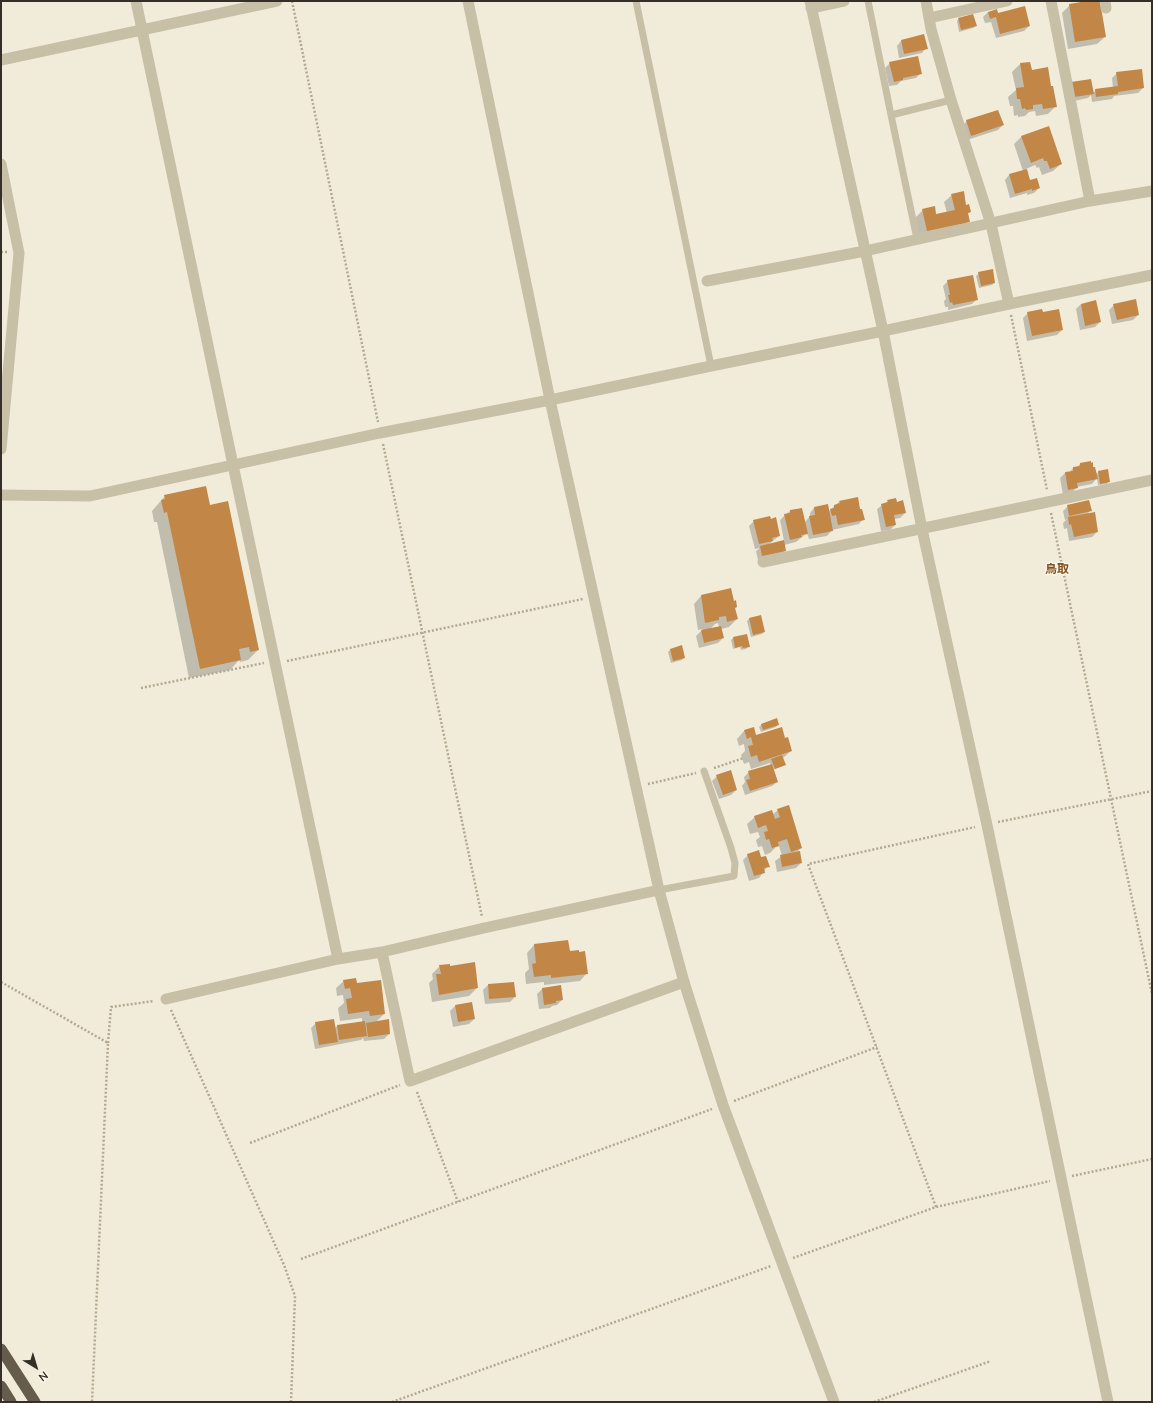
<!DOCTYPE html>
<meta charset="utf-8">
<style>
body{margin:0}
#map{position:relative;width:1153px;height:1403px;overflow:hidden;background:#f1ecda;font-family:Mulish,sans-serif}
canvas{display:block}
.frame{position:absolute;inset:0;border:2px solid #352f27;pointer-events:none}
.north{position:absolute;left:16px;top:1347px;width:40px;height:40px;-webkit-text-stroke:3px #f9f5e7;paint-order:stroke;rotate:142deg;font-size:11px;font-weight:700;line-height:16px;text-align:center;color:#352f27}
.north::after{content:'';display:block;margin:auto;width:14px;height:18px;background:#352f27;clip-path:polygon(50% 0,100% 100%,50% 72%,0 100%)}
</style>
<div id="map">
<canvas width="1153" height="1403"></canvas>
<div class="frame"></div>
<div class="north">N</div>
</div>
<script>
const ctx = document.querySelector('canvas').getContext('2d');
ctx.lineJoin = 'round';
function paint(path, color) { ctx.fillStyle = color; ctx.fill(path, 'evenodd'); }
const shape = rows => new Path2D(rows.map(r => 'M' + r).join(''));
function stroke(path, color, width, dash) { ctx.strokeStyle = color; ctx.lineWidth = width; ctx.lineCap = dash ? 'butt' : 'round'; ctx.setLineDash(dash || []); ctx.stroke(path); }
function write(font, color, halo, rows, align = 'center') {
  ctx.font = font + ' Mulish,"Noto Sans JP",sans-serif'; ctx.lineWidth = 3; ctx.setLineDash([]); ctx.textBaseline = 'middle'; ctx.strokeStyle = halo; ctx.fillStyle = color; for (const [text, x, y, turn = 0] of rows) {
    ctx.save(); ctx.translate(x, y); ctx.rotate((+turn || 0) * Math.PI / 180); ctx.textAlign = isNaN(turn) ? turn : align; if (halo) ctx.strokeText(text, 0, 0); ctx.fillText(text, 0, 0); ctx.restore();
  }
}
paint(shape([
 [1093,1,1099,1,1105,37,1097,44,1068,49,1062,13,1070,5],
 [988,12,997,14,1029,26,1024,31,996,38,991,22,985,23,983,17],
 [959,19,976,26,973,28,959,32,957,21],
 [901,41,926,48,922,53,899,58,897,46],
 [890,63,921,73,916,78,901,81,897,85,889,86,885,68],
 [1030,63,1031,71,1056,106,1048,114,1036,116,1035,111,1029,112,1025,116,1018,117,1018,115,1014,116,1013,106,1010,106,1008,97,1016,90,1012,72,1020,64],
 [1117,73,1143,88,1138,93,1114,96,1112,99,1092,102,1091,95,1088,98,1069,102,1067,88,1093,93,1096,90,1113,88,1112,78],
 [967,121,1003,125,998,130,967,140,962,126],
 [1021,137,1061,164,1053,171,1042,175,1039,167,1037,168,1035,165,1026,169,1029,181,1039,188,1034,193,1027,195,1027,193,1010,198,1005,180,1009,175,1023,171,1014,144],
 [952,195,966,206,970,212,967,214,968,221,961,229,919,238,915,218,923,210,936,215,947,213,944,202],
 [979,273,994,283,992,285,979,288,976,276],
 [948,281,977,299,972,304,948,310,948,307,945,307,944,301,946,299,943,286],
 [1081,304,1100,322,1095,327,1080,330,1076,309],
 [1114,305,1138,315,1133,320,1112,324,1109,310],
 [1028,313,1042,313,1062,330,1057,335,1027,341,1023,318],
 [1080,464,1093,468,1096,474,1099,472,1109,481,1107,484,1098,485,1097,478,1092,484,1076,487,1076,488,1072,493,1063,495,1060,478,1065,473,1069,473,1073,468,1077,467],
 [165,496,209,506,258,650,248,660,240,662,239,660,230,670,189,678,157,522,154,522,152,511],
 [888,501,896,503,905,513,900,518,894,519,895,525,890,530,881,531,877,509],
 [839,502,860,511,863,519,859,524,832,530,827,536,809,539,807,533,796,542,784,545,785,551,780,555,758,560,756,551,760,548,755,549,749,526,754,521,779,536,768,545,784,541,780,520,785,515,790,511,805,522,810,516,810,513,814,508,828,512],
 [1068,506,1091,510,1086,515,1097,532,1092,537,1069,541,1067,528,1064,529,1063,523,1067,519,1065,520,1063,511],
 [701,596,733,602,736,607,734,609,737,619,729,627,721,629,723,638,718,643,699,648,696,636,703,629,698,630,694,604],
 [718,623,719,627,709,630,715,624],
 [761,617,764,632,762,634,751,637,747,621,749,619],
 [733,638,748,647,746,649,741,650,740,647,733,649,731,640],
 [681,646,684,658,682,660,671,663,668,652,670,650],
 [762,724,778,724,776,727,761,732,759,727],
 [753,729,756,737,785,739,791,751,783,758,784,765,773,770,777,782,772,786,745,795,742,786,745,782,744,777,749,772,771,765,770,763,751,769,749,762,744,764,741,755,745,751,744,744,739,746,737,739,744,731],
 [717,776,736,790,731,795,719,799,712,781],
 [778,810,801,848,796,853,801,863,796,868,777,872,775,861,782,856,779,846,776,847,770,853,765,855,762,846,758,847,756,840,760,837,758,832,750,834,747,824,755,817,772,815],
 [748,855,761,858,768,866,759,878,749,881,743,860],
 [534,945,587,973,580,981,544,985,544,982,526,984,525,973,529,969,527,953],
 [440,966,449,967,477,988,469,996,432,1002,429,983,433,979,432,974],
 [344,981,356,985,384,1014,376,1022,389,1034,384,1039,364,1041,363,1038,361,1040,315,1049,311,1028,316,1023,335,1028,337,1026,362,1022,362,1018,340,1021,338,1008,344,1003,343,995,337,996,336,988],
 [488,985,515,997,510,1002,485,1004,483,990],
 [542,989,562,1000,557,1005,552,1006,550,1008,539,1009,537,994],
 [455,1006,474,1019,469,1024,453,1027,450,1011]
]), '#0003');
paint(shape([
 [1087,1,1100,1,1106,37,1075,42,1069,4],
 [1025,6,1030,26,1000,34,996,17,990,19,988,12,997,9,998,13],
 [973,14,977,26,961,30,958,18],
 [924,34,928,49,904,54,901,40],
 [918,56,922,74,903,78,903,80,894,82,889,62],
 [1030,62,1032,70,1048,67,1051,86,1053,86,1057,107,1043,109,1042,104,1033,105,1033,109,1026,110,1025,108,1022,109,1020,99,1017,99,1016,88,1024,87,1020,63],
 [1142,69,1144,88,1118,92,1118,94,1096,97,1095,89,1118,86,1116,72],
 [1091,79,1094,94,1074,97,1071,82],
 [998,110,1004,125,971,136,966,120],
 [1049,126,1062,164,1050,169,1047,161,1044,161,1043,158,1031,163,1021,136],
 [1027,169,1030,180,1037,178,1040,188,1032,191,1032,189,1015,194,1009,174],
 [964,191,966,205,969,204,971,212,968,213,970,222,927,231,922,209,935,206,936,214,955,210,951,194],
 [993,269,995,283,981,286,978,272],
 [973,275,978,300,953,305,952,302,950,303,948,295,950,295,947,280],
 [1136,299,1139,315,1117,320,1113,304],
 [1096,300,1101,322,1085,326,1081,304],
 [1042,309,1043,312,1059,309,1063,330,1032,336,1027,312],
 [1091,461,1091,463,1093,462,1093,467,1095,467,1098,479,1077,483,1078,488,1068,490,1065,472,1073,471,1073,467,1080,466,1080,463],
 [1108,469,1110,482,1100,484,1098,471],
 [206,486,210,505,228,501,259,650,250,652,249,647,239,649,241,660,200,669,167,512,164,513,161,500,165,499,164,495],
 [858,497,860,509,862,509,865,520,838,525,836,515,832,516,830,509,834,508,834,505,840,503,839,501],
 [896,498,897,502,903,500,906,513,894,515,896,525,886,527,881,504,888,502,887,500],
 [1089,500,1092,511,1069,516,1067,505],
 [828,504,833,531,813,535,809,516,815,515,814,507],
 [802,508,808,534,801,535,802,537,790,540,784,514,790,513,790,510],
 [1095,512,1098,532,1074,537,1071,524,1069,525,1068,517],
 [770,516,771,519,776,517,780,536,772,538,773,541,759,544,753,520],
 [784,540,786,551,762,556,760,546],
 [731,588,734,601,736,600,737,607,735,608,738,619,727,622,726,616,719,617,719,620,705,623,701,595],
 [761,615,765,632,753,635,749,618],
 [721,626,724,638,704,643,701,630],
 [747,634,750,647,743,648,742,646,735,648,733,637],
 [682,645,685,658,673,661,670,649],
 [777,718,779,725,763,730,761,724],
 [754,727,756,735,782,727,785,738,788,737,792,751,759,762,757,755,751,757,748,746,753,745,751,737,747,739,744,730],
 [782,755,786,765,775,769,771,759],
 [772,764,778,782,750,791,746,780,750,779,748,771],
 [731,770,737,790,723,795,716,775],
 [789,805,802,848,791,852,787,839,778,842,779,846,772,848,769,839,766,840,764,832,768,831,766,825,758,828,754,816,772,810,775,819,780,817,777,809],
 [759,850,761,857,766,856,770,867,764,868,765,873,754,876,747,854],
 [800,851,802,863,782,867,780,855],
 [568,940,570,951,579,950,579,952,585,951,588,974,551,978,551,975,534,977,532,964,536,963,534,944],
 [475,962,478,988,439,995,436,974,441,974,439,965,450,964,450,966],
 [356,978,357,983,381,980,385,1014,370,1016,369,1011,348,1014,346,999,352,998,350,988,345,989,343,980],
 [514,982,516,997,489,999,488,984],
 [561,985,563,1000,556,1001,556,1003,544,1005,542,988],
 [472,1002,475,1019,458,1022,455,1005],
 [334,1019,338,1042,319,1045,315,1022],
 [389,1019,390,1034,368,1037,366,1023],
 [365,1021,367,1036,339,1040,337,1025]
]), '#c28647');
stroke(shape([
 [292,1,378,422],
 [1,252,7,252],
 [1011,315,1047,490],
 [383,444,482,917],
 [1051,513,1152,994],
 [287,661,583,599],
 [141,688,264,663],
 [714,768,744,758],
 [648,784,696,773],
 [998,822,1152,791],
 [1,982,108,1043,92,1402],
 [171,1010,284,1265,295,1296,291,1402],
 [108,1043,111,1007,154,1001],
 [417,1092,458,1202],
 [734,1101,877,1047],
 [250,1143,400,1085],
 [1072,1176,1152,1159],
 [936,1207,808,864,975,827],
 [793,1258,936,1207,1050,1181],
 [301,1259,712,1109],
 [392,1402,771,1266],
 [874,1402,991,1361]
]), '#b4a991', 2.5, [2, 2]);
stroke(shape([
 [636,1,711,366],
 [868,1,891,115,951,100],
 [891,115,917,239],
 [659,890,734,876,735,863,731,848,704,771]
]), '#c8bfa7', 7);
stroke(shape([
 [136,1,233,465,338,959],
 [810,1,883,331,922,529,987,825,1108,1402],
 [926,1,931,29,951,100,991,224,1009,304],
 [1051,1,1090,201],
 [1105,1,1106,8],
 [811,8,844,1],
 [929,18,1007,1],
 [1,60,277,1],
 [1,164,19,253,1,449],
 [707,281,865,251,1090,201,1152,191],
 [763,562,1152,480],
 [382,952,410,1081,684,982],
 [166,999,338,959,382,952,484,928,659,890]
]), '#c8bfa7', 11);
stroke(shape([
 [468,1,550,400,659,890,684,982,723,1105,834,1402],
 [1,495,90,496,380,433,550,400,711,366,883,331,1009,304,1152,275]
]), '#c8bfa7', 11);
stroke(shape([
 [1,1349,35,1402],
 [1,1386,11,1402]
]), '#665c4c', 11);
write('bold 12px', '#815223', '#f9f5e7', [
 ["鳥取",1057,569]
]);
</script>
